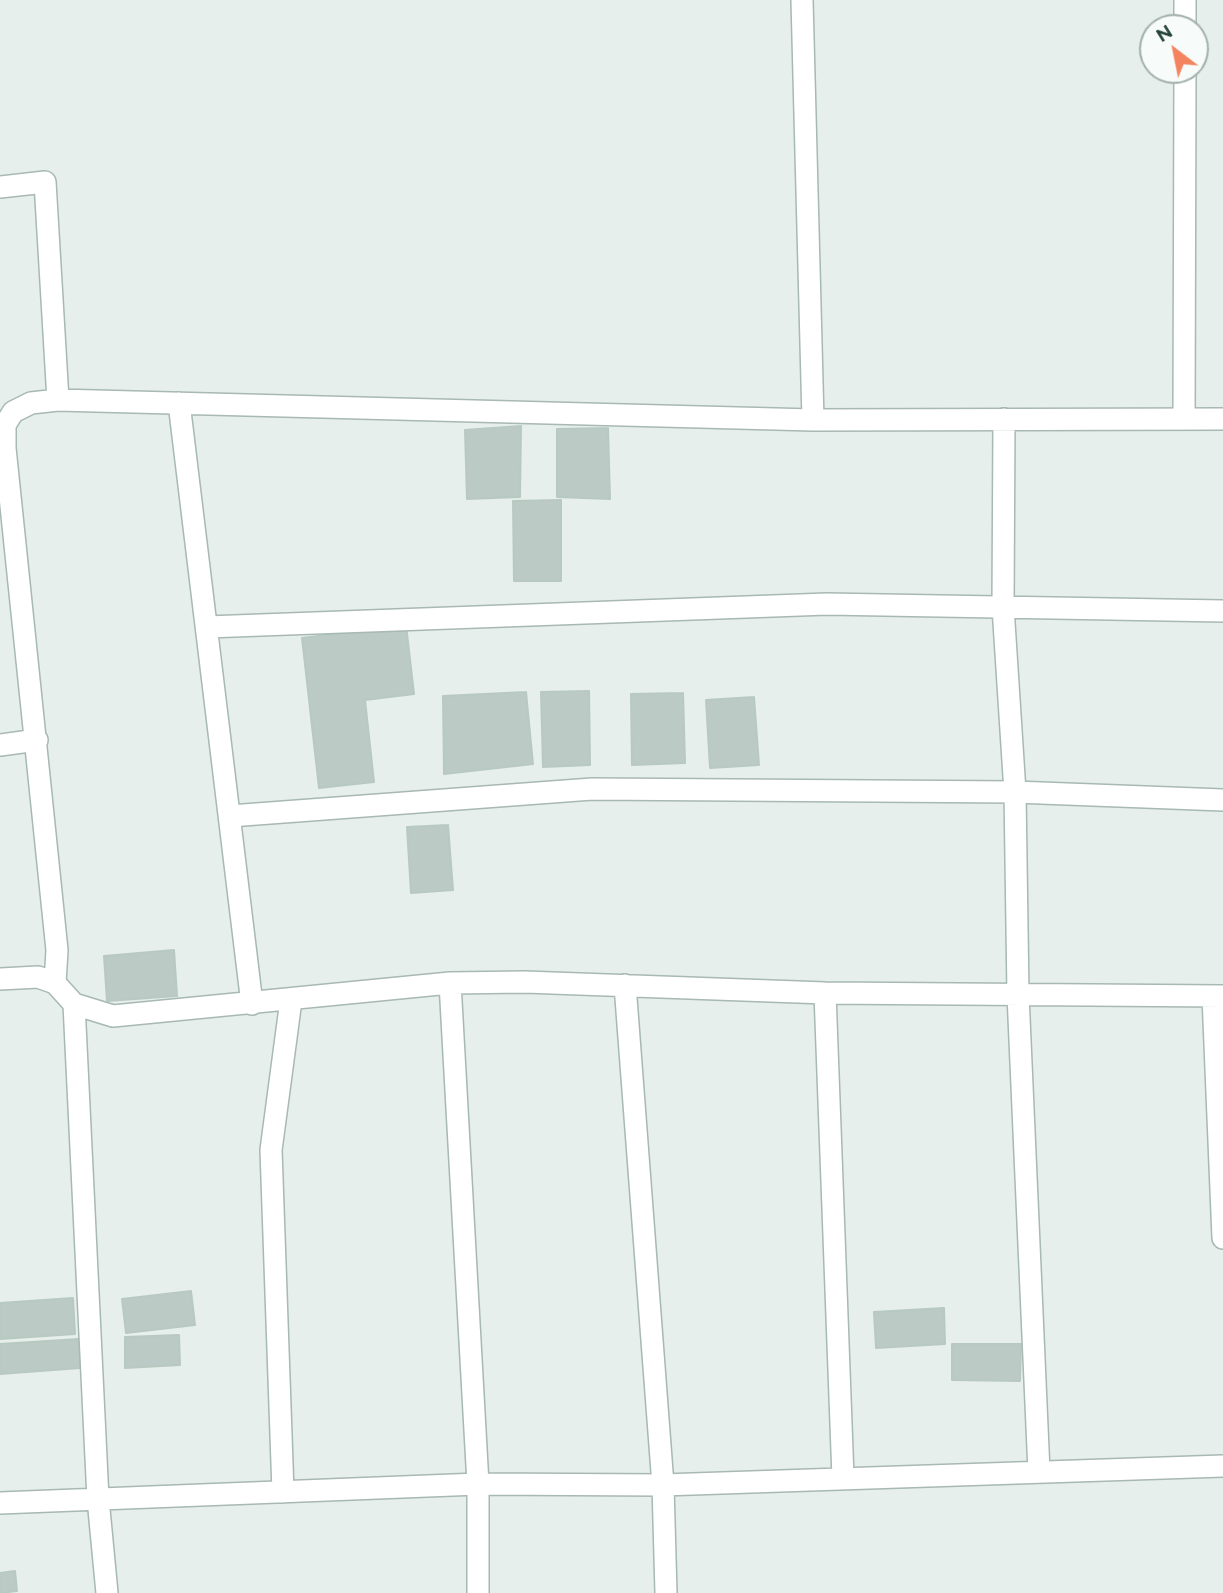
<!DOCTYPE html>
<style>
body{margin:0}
#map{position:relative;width:1223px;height:1593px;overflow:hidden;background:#e6efeb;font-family:Raleway,sans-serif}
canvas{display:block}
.north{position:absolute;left:1139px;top:14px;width:70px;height:70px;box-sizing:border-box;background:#f7fbf9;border:2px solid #a3b1ad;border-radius:50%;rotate:328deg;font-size:19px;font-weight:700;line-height:28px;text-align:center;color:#24423a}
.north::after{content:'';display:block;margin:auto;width:24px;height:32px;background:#f4845f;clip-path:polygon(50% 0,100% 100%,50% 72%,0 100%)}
</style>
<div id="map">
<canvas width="1223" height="1593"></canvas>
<div class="north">N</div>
</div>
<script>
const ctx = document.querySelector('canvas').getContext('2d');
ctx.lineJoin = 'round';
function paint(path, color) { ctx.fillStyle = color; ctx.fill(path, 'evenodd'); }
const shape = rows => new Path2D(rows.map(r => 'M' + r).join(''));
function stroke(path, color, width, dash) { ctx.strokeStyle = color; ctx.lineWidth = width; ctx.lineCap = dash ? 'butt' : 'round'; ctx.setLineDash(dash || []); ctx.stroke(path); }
const building = shape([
 [521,426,520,497,467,499,465,430,521,426],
 [608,428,610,499,557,497,557,429,608,428],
 [561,500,561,581,514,581,513,501,561,500],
 [406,625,414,694,365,700,374,782,319,788,302,638,406,625],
 [589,691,590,765,543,767,541,692,589,691],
 [526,692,533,764,444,774,443,696,526,692],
 [683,693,685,763,632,765,631,694,683,693],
 [754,697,759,765,710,768,706,700,754,697],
 [448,825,453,890,411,893,407,827,448,825],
 [174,950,177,996,107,1001,104,956,174,950],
 [191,1291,195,1325,126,1333,122,1299,191,1291],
 [73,1298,75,1334,0,1339,0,1303,73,1298],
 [944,1308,945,1344,876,1348,874,1312,944,1308],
 [179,1335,180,1365,125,1368,125,1337,179,1335],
 [79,1339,80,1368,0,1374,0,1344,79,1339],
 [952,1344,1021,1344,1020,1381,952,1380,952,1344],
 [15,1571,17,1591,0,1593,0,1573,15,1571]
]);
paint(building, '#bbcac4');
stroke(building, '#b8c9c2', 2);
const minor = shape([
 [802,0,813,420],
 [1185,28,1185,0],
 [0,187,45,182,58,400],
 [179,403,252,1004],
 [1004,419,1003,607,1015,792,1018,995,1039,1472],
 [1184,419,1185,70],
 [207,627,827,604,1223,611],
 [0,745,37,740],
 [230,816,592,789,1015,792,1223,800],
 [0,979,38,977,55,983,74,1004,113,1016,450,983,478,1484,478,1593],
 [55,983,57,950,5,448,5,425,13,412,31,403,58,400,813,420,1223,419],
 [450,983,525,982,825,993,1223,996],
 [625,985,663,1485,666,1593],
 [825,993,843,1478],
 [1213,996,1223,1238],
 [74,1004,98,1499,107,1593],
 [283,1492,271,1150,291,1000],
 [0,1503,478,1484,663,1485,1223,1466]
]);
stroke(minor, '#a8b8b2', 24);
stroke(minor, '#fff', 21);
</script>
